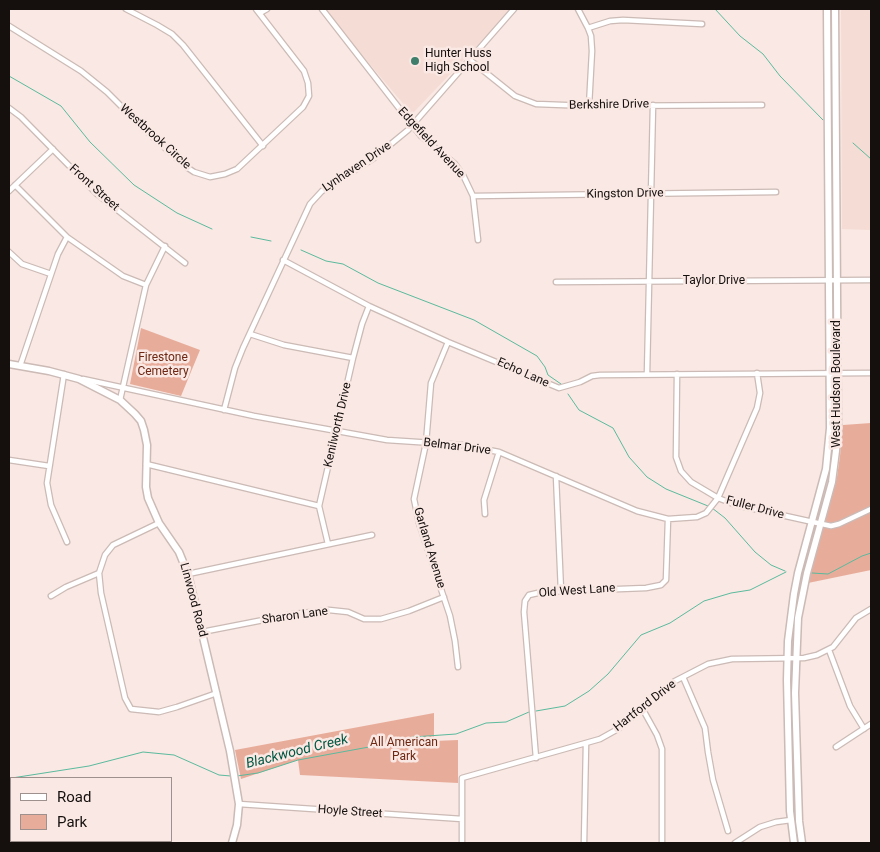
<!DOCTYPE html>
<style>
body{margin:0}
#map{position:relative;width:880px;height:852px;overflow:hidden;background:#f9e8e3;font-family:Roboto,sans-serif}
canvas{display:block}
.frame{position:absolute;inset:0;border:10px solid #150f0d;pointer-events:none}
.legend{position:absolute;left:10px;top:777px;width:162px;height:65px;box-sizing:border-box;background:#f9e8e3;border:1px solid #9e918d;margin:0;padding:6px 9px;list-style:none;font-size:15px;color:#150f0d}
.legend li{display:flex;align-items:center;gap:10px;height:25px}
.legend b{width:25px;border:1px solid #9e918d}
</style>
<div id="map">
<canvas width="880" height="852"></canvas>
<div class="frame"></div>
<ul class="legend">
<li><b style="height:6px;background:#fff"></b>Road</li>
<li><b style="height:14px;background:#e8ac9b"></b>Park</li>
</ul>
</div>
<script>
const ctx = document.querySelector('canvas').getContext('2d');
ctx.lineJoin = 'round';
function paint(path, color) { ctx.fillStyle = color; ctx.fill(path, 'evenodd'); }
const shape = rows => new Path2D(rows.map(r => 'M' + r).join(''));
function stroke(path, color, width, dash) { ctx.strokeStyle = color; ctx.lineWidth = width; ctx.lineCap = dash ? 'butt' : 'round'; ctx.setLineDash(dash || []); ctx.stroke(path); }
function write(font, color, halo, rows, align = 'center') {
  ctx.font = font + ' Roboto,sans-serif'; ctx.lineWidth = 5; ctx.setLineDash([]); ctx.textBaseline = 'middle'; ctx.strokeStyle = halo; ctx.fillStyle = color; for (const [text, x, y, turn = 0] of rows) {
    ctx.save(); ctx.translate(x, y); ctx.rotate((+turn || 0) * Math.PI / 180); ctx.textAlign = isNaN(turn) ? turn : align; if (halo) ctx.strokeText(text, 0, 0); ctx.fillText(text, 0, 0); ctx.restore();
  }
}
paint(shape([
 [323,9,512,9,412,114],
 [841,9,871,9,871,230,842,229]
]), '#f5dcd4');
paint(shape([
 [141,328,200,350,181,396,130,384],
 [871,423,871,570,808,583,837,477,840,456,843,425],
 [434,713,434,741,458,740,458,783,300,775,298,760,241,779,235,750]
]), '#e8ac9b');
stroke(shape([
 [715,9,740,36,763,54,780,76,823,120],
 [9,76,61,106,90,142,134,185,177,213,212,229],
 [853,143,871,159],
 [251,237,271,241],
 [301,250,326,261,343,264,378,283,474,320,537,356,545,367,548,375,561,384],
 [568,394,579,410,613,428,629,457,647,477,666,489,708,506],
 [712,508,725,518,755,552,771,565,785,571],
 [812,573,828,574,862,556,871,553],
 [536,711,565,706,589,691,608,674,641,635,670,623,704,601,731,593,750,590,786,572],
 [237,776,258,773,298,760,369,747,413,737,456,734,486,723,506,722,529,712],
 [12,778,89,766,143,752,174,755,219,775,231,776]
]), '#5aba9d', 1);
const street = shape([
 [126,9,157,25,172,34,183,45,263,146],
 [322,9,413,126,421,136,455,164,463,175,473,196,478,240],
 [578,9,588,28,591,36,592,51,589,106],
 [260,13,267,9],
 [9,26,81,71,107,92,145,130,185,166,194,172,210,177,225,174,237,169,303,107,309,96,308,83,304,71,256,9],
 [588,28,610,21,623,20,702,24],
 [470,60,515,96,536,104,589,106,762,105],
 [9,108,21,117,97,194,185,263],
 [15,185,67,237,123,276,146,285],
 [9,191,53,149],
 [473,196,776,192],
 [9,252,22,264,51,274],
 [283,260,369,306,448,342,559,388,580,382,592,376,600,375,871,373],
 [556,282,871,280],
 [250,334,284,345,353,358],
 [448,342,431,383,426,443,414,499,419,523,450,616,455,641,458,667],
 [20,366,58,254,67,237],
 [64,374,47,483,51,505,67,542],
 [647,374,653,105],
 [677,374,676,457,681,471,691,482,718,498,736,505,831,526,839,524,871,509],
 [83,379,254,416,387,440,463,445,499,452,637,511,668,519,697,517,706,513,718,498,757,408,760,393,757,373],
 [120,400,146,285,165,246],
 [224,410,235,368,243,348,310,204,322,191,374,158,408,130,514,9],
 [9,460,49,466],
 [146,464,319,506],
 [556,476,561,591],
 [485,514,484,500,499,452],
 [159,523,113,545,105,555,99,573,101,593,125,698,131,709,159,712,177,707,217,693],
 [328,544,319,506,353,358,362,324,369,306],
 [188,574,372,535],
 [51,596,66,587,99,573],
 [202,632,294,614,329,610,348,612,364,619,381,619,409,611,444,597],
 [829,650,850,706,864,729],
 [683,677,705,728,708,752,713,780,728,831],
 [642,708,657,735,662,749,662,843],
 [836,747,871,724],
 [536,758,524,612,525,601,529,595,542,592,646,588,661,585,666,580,668,519],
 [239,804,462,819],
 [462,843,462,778,600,739,618,729,675,681,708,664,732,659,804,658,817,655,833,647,856,618,871,609],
 [584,843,586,744],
 [735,843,760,827,776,822,791,820]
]);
const secondary = shape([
 [9,364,49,371,79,379,120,400,135,414,141,421,144,430,147,445,146,487,148,498,159,523,179,552,188,574,230,751,239,804,237,825,232,843],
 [794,843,790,811,787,680,788,641,794,594,798,573,826,469,830,428,827,9],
 [802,843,799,821,795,693,798,618,807,573,832,482,838,435,835,9]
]);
stroke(street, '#cbbab5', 7);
stroke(secondary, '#cbbab5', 9);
stroke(street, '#fff', 4.5);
stroke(secondary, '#fff', 6);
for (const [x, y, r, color] of [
 [415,61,5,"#3f7e6a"]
]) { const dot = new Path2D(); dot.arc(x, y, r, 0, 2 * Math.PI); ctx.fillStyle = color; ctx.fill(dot); stroke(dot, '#f9e8e3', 2); }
write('12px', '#150f0d', '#f9e8e3', [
 ["Hunter Huss",425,54],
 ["High School",425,68]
], 'left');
write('12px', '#150f0d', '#f9e8e3', [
 ["Berkshire Drive",609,105,-1],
 ["Westbrook Circle",155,137,42],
 ["Edgefield Avenue",431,143,47],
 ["Lynhaven Drive",357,167,-34],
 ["Front Street",94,188,42],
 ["Kingston Drive",625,194,-1],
 ["Taylor Drive",714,281],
 ["Echo Lane",523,373,24],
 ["West Hudson Boulevard",837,384,-90],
 ["Kenilworth Drive",338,425,-77],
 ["Belmar Drive",457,447,7],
 ["Fuller Drive",755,508,15],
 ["Garland Avenue",429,548,73],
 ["Old West Lane",577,591,-4],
 ["Linwood Road",193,600,75],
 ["Sharon Lane",295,616,-8],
 ["Hartford Drive",645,706,-38],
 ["Hoyle Street",350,812,4]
]);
write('12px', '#6d2712', '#f9e8e3', [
 ["Firestone",163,358],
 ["Cemetery",163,372],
 ["All American",404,743],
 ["Park",404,757]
]);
write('italic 14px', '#015743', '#f9e8e3', [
 ["Blackwood Creek",297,752,-14]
]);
</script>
